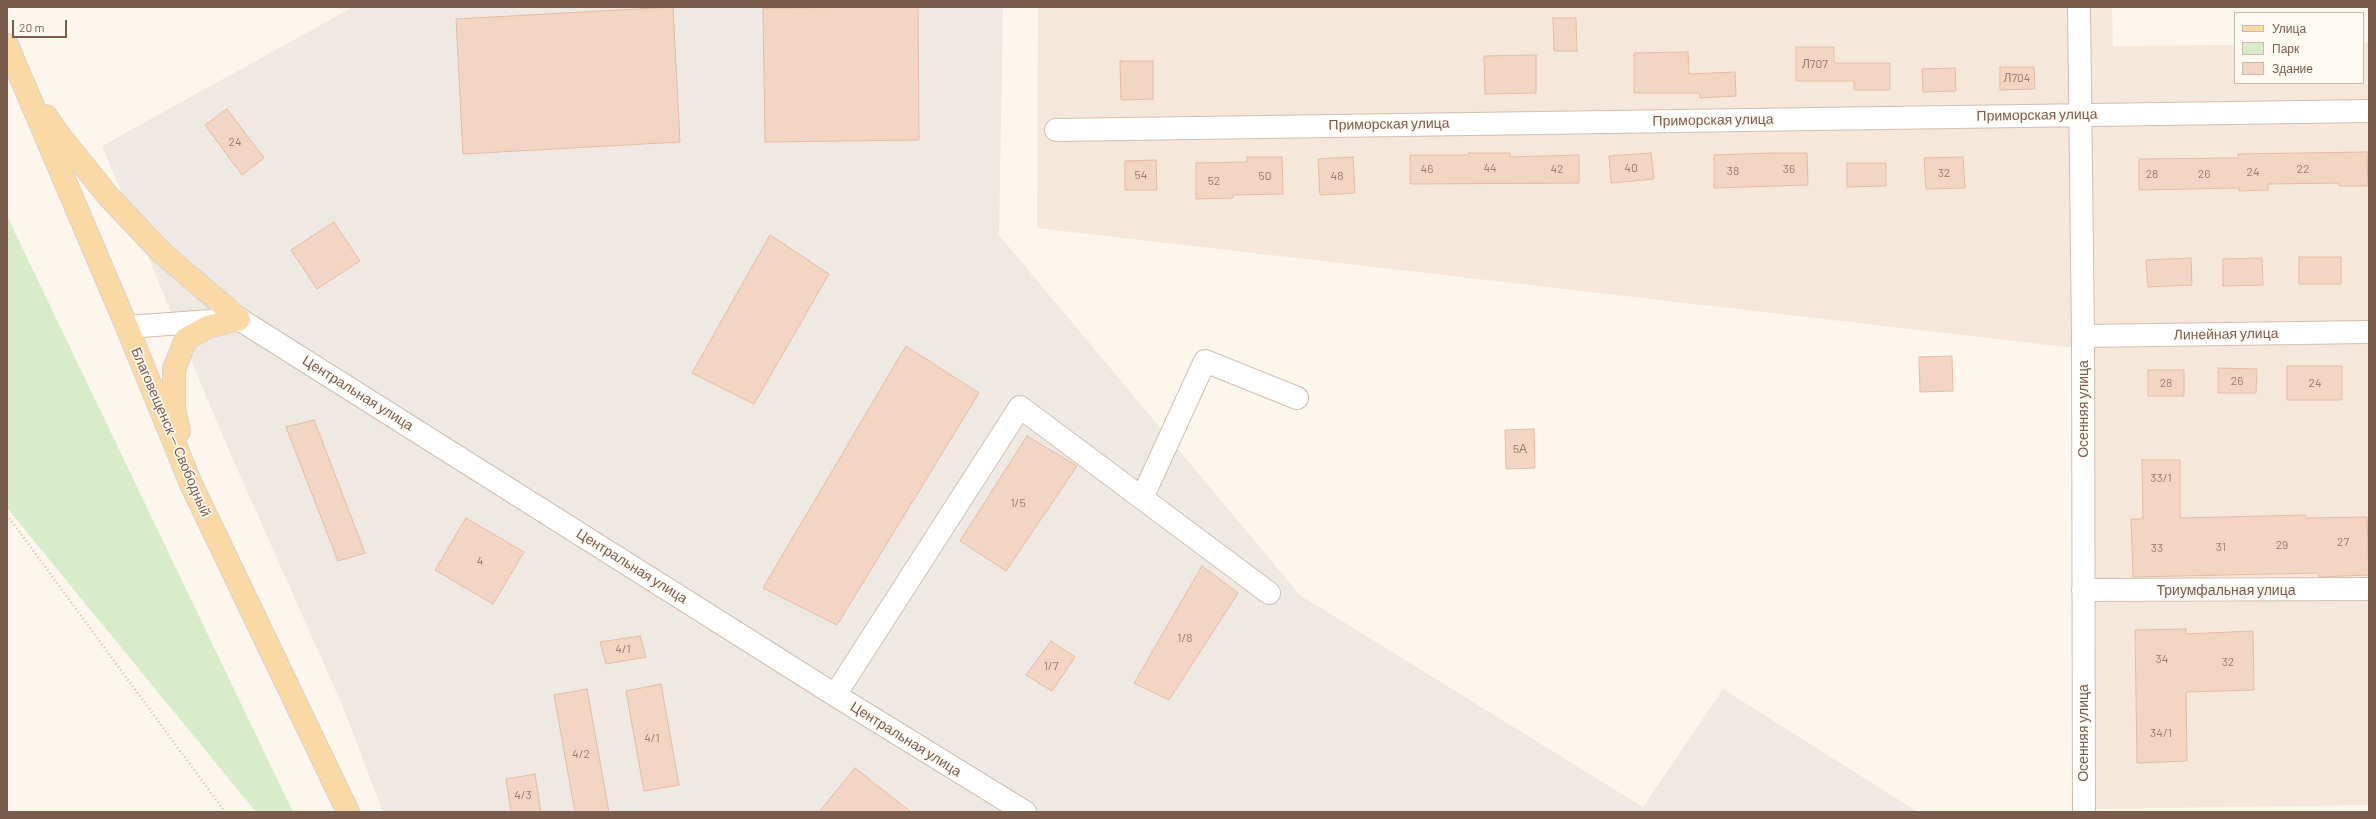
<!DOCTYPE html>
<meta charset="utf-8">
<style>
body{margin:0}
#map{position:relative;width:2376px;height:819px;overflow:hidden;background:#fdf6ec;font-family:Barlow,sans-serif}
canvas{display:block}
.frame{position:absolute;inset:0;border:8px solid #7a5c4d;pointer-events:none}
.legend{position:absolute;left:2234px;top:12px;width:130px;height:72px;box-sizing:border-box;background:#fffaf3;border:1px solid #cabbb1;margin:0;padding:5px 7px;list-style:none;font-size:12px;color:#7a5c4d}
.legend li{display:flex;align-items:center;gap:8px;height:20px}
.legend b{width:20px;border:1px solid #cabbb1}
.scale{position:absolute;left:12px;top:20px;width:55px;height:18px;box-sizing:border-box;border:2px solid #7a5c4d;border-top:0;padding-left:5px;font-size:12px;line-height:14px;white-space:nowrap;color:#7a5c4d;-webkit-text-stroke:3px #fffaf3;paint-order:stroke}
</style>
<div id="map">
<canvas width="2376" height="819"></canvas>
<div class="frame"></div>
<ul class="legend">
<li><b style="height:5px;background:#fbd9a5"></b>Улица</li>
<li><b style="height:11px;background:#d8ecc9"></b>Парк</li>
<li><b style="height:11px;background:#f3d5c3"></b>Здание</li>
</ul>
<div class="scale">20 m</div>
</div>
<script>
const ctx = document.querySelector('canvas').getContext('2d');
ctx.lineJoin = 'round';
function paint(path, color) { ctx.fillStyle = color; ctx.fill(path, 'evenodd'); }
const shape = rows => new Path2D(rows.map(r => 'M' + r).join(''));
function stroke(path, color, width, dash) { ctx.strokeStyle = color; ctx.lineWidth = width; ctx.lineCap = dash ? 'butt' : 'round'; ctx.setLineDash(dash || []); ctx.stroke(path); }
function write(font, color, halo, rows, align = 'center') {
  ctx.font = font + ' Barlow,sans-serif'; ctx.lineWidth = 3.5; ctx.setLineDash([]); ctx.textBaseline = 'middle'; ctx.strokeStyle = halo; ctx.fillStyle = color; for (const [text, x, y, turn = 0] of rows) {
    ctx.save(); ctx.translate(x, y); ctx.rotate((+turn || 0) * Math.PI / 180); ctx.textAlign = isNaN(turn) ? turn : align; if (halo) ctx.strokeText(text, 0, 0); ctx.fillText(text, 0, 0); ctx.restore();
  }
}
paint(shape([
 [1038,7,2112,7,2113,46,2235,45,2235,83,2363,83,2363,43,2369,43,2369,805,2094,809,2092,350,1037,228]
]), '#f5e8da');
paint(shape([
 [353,7,1003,7,999,235,1300,595,1643,807,1723,689,1918,812,383,812,343,707,227,446,102,146]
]), '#efe9e4');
paint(shape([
 [7,215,8,218,293,812,256,812,7,508]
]), '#d8ecc9');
const building = shape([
 [673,7,680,142,463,154,456,19,673,7],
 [918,7,919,140,765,142,763,8,918,7],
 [1553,18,1576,18,1577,51,1554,51,1553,18],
 [1796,47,1834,47,1834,63,1890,63,1890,90,1854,90,1854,81,1796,81,1796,47],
 [1688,52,1689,74,1735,72,1736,96,1700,98,1700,93,1634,93,1634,53,1688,52],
 [1536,55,1536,93,1485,94,1484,56,1536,55],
 [1120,61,1153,61,1153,99,1121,100,1120,61],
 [2000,67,2034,67,2035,89,2000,90,2000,67],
 [1955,68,1956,91,1923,92,1922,69,1955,68],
 [227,109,264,158,242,175,205,125,227,109],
 [2367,152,2368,186,2339,186,2339,183,2268,184,2268,190,2239,191,2239,188,2139,190,2139,159,2238,158,2238,154,2367,152],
 [1469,153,1510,153,1510,157,1579,155,1579,183,1410,184,1410,155,1469,155,1469,153],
 [1651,153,1654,179,1611,183,1609,156,1651,153],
 [1771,153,1807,153,1808,185,1714,188,1714,155,1771,153],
 [1247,157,1282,157,1283,194,1233,195,1233,198,1196,199,1196,163,1247,162,1247,157],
 [1353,157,1355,193,1320,195,1318,159,1353,157],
 [1963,157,1965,188,1926,189,1924,158,1963,157],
 [1156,160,1157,190,1125,190,1125,161,1156,160],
 [1847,163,1886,163,1886,186,1847,187,1847,163],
 [334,222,360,261,317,289,291,250,334,222],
 [770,235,829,274,754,404,692,373,770,235],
 [2299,257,2341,257,2341,284,2299,284,2299,257],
 [2191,258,2192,285,2148,287,2146,260,2191,258],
 [2262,258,2263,285,2223,286,2223,259,2262,258],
 [906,346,979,393,837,625,763,588,906,346],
 [1952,356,1953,391,1920,392,1919,357,1952,356],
 [2287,366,2342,366,2342,400,2287,400,2287,366],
 [2218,368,2257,369,2256,393,2218,393,2218,368],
 [2148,370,2184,370,2184,396,2148,396,2148,370],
 [314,420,365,553,338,561,286,427,314,420],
 [1534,429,1535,468,1506,469,1505,430,1534,429],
 [1027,436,1077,466,1006,571,960,541,1027,436],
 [2142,460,2180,460,2180,518,2182,518,2306,515,2306,518,2367,517,2369,575,2319,577,2318,573,2133,577,2131,519,2143,519,2142,460],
 [466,518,524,552,493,604,435,570,466,518],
 [1202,566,1238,593,1169,700,1134,683,1202,566],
 [2186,629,2186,634,2253,631,2254,690,2186,692,2187,761,2137,763,2135,630,2186,629],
 [640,636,646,657,606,664,600,642,640,636],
 [1051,641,1075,657,1052,691,1026,675,1051,641],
 [661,684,679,785,644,791,626,691,661,684],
 [587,689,609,812,575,812,554,695,587,689],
 [855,768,911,812,819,812,855,768],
 [535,774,541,812,511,812,506,779,535,774]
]);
paint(building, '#f3d5c3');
stroke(building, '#e6bba3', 1);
const minor = shape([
 [2079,7,2083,336,2084,812],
 [1056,130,2369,111],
 [127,327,239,319,835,695,1025,812],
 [2083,336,2369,332],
 [1142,498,1205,361,1297,398],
 [2083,590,2369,589],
 [835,695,1020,407,1269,593]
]);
const major = shape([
 [7,45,127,327,191,484,348,812],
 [46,116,59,135,109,197,162,253,239,319],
 [179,431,174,408,174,369,186,339,208,327,239,319]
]);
stroke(minor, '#d1beb0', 24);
stroke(major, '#dad1cd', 24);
stroke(shape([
 [7,515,225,812]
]), '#d9b8a5', 2.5, [1, 3]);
stroke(minor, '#fff', 22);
stroke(major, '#fbd9a5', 22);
write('12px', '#987a6a', null, [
 ["Л707",1815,64],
 ["Л704",2017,78],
 ["24",235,142],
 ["44",1490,168],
 ["40",1631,168],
 ["46",1427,169],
 ["42",1557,169],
 ["36",1789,169],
 ["22",2303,169],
 ["38",1733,171],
 ["24",2253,172],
 ["32",1944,173],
 ["28",2152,174],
 ["26",2204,174],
 ["54",1141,175],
 ["50",1265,176],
 ["48",1337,176],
 ["52",1214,181],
 ["26",2237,381],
 ["28",2166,383],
 ["24",2315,383],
 ["5А",1520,449],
 ["33/1",2161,478],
 ["1/5",1018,503],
 ["27",2343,542],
 ["29",2282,545],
 ["31",2221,547],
 ["33",2157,548],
 ["4",480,561],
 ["1/8",1185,638],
 ["4/1",623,649],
 ["34",2162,659],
 ["32",2228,662],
 ["1/7",1051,666],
 ["34/1",2161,733],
 ["4/1",652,738],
 ["4/2",581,754],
 ["4/3",523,795]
]);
write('14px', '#7a5c4d', '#fffaf3', [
 ["Приморская улица",2037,115,-1],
 ["Приморская улица",1713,120,-1],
 ["Приморская улица",1389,124,-1],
 ["Линейная улица",2226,334,-1],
 ["Центральная улица",358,393,32],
 ["Осенняя улица",2083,409,-90],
 ["Благовещенск — Свободный",171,432,67],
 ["Центральная улица",632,566,32],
 ["Триумфальная улица",2226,590],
 ["Осенняя улица",2083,733,-90],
 ["Центральная улица",906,739,32]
]);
</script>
